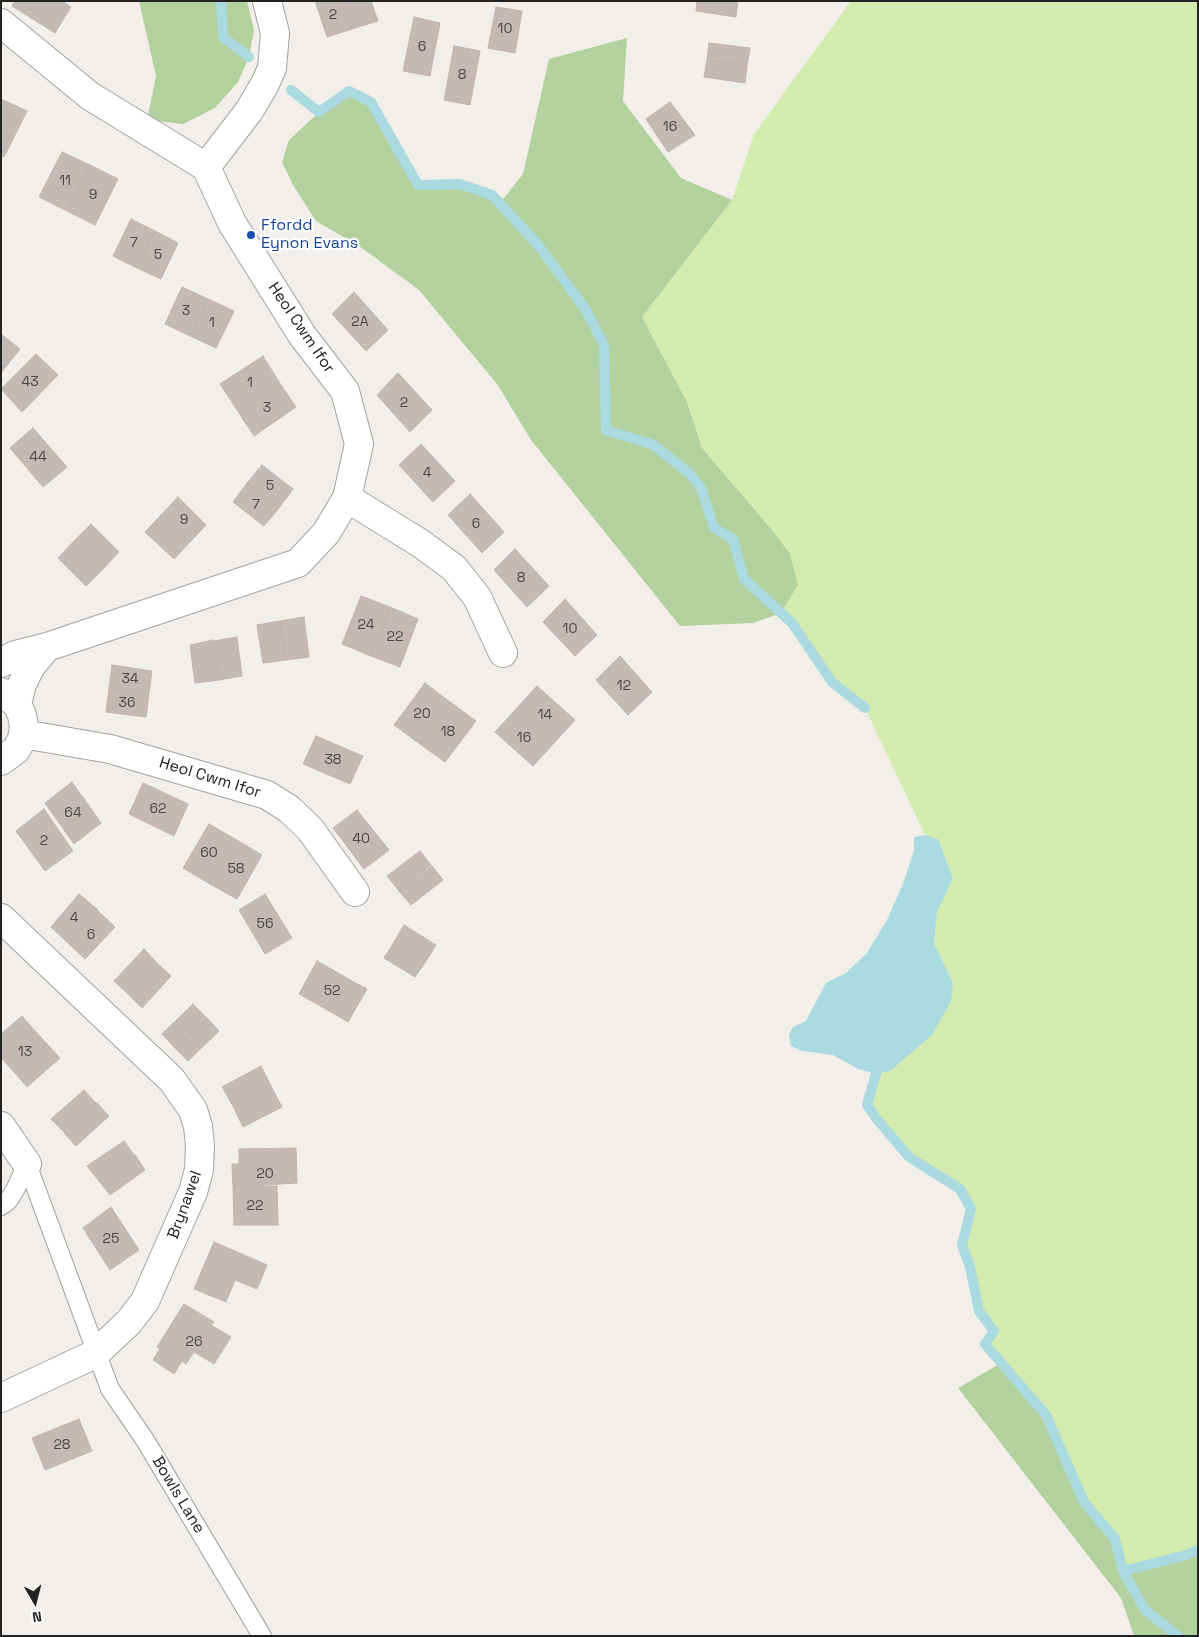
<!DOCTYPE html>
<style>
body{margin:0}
#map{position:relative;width:1199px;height:1637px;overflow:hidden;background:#f2eee9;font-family:"Space Grotesk",sans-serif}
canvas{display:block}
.frame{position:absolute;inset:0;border:2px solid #222;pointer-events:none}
.north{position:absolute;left:10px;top:1577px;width:50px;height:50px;-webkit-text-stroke:4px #fff;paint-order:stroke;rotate:172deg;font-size:14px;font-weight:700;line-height:20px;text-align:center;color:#222}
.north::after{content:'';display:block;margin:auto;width:18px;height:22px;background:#222;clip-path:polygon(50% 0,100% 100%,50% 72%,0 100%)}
</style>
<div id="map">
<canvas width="1199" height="1637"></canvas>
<div class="frame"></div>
<div class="north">N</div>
</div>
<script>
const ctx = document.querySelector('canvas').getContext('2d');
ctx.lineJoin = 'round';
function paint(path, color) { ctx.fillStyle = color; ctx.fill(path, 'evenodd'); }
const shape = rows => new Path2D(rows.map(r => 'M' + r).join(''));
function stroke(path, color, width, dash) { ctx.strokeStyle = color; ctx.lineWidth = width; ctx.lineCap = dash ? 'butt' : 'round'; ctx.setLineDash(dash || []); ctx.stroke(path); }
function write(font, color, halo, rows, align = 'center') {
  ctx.font = font + ' "Space Grotesk",sans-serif'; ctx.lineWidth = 4.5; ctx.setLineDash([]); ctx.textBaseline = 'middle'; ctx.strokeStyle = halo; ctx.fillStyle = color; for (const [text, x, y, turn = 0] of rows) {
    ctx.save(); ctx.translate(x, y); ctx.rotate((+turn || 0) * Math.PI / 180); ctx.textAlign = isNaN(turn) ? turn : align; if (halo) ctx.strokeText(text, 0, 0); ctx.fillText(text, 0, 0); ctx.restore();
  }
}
paint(shape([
 [851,1,1198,1,1198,1550,1186,1555,1123,1571,1115,1539,1084,1502,1046,1415,985,1344,994,1331,979,1311,970,1267,962,1245,971,1210,960,1189,909,1157,867,1105,876,1074,890,1071,953,983,934,943,937,912,953,878,946,859,938,839,925,835,865,708,832,682,781,613,798,585,772,530,702,448,687,402,642,317,732,200,754,134]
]), '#d4ebb0');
paint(shape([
 [139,1,247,1,254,30,249,57,238,82,215,108,183,124,147,120,156,76],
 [627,38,623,101,681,178,732,200,642,317,687,402,702,448,772,530,790,554,798,585,781,613,753,623,680,626,531,440,497,384,419,290,359,246,316,221,293,185,282,162,289,140,319,112,349,91,371,102,418,185,460,184,492,195,500,203,523,174,549,59],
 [1001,1363,1046,1415,1084,1502,1115,1539,1123,1571,1186,1555,1198,1550,1198,1636,1134,1636,1121,1598,958,1388]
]), '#b3d19e');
paint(shape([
 [925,835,938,839,953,878,937,912,934,943,953,983,951,1001,932,1035,890,1071,876,1074,858,1069,833,1055,802,1051,791,1046,789,1035,793,1027,806,1021,826,983,846,973,867,953,887,920,903,884,914,851,914,837]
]), '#aad9df');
stroke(shape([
 [221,1,223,37,249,57],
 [291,90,319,112,349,91,371,102,418,185,460,184,492,195,538,245,586,310,604,345,606,430,654,445,690,474,701,488,714,528,733,539,744,579,792,623,832,682,865,708],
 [876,1074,867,1105,876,1118,909,1157,960,1189,971,1209,962,1245,970,1267,979,1311,994,1331,985,1344,1046,1415,1084,1502,1115,1539,1123,1571,1145,1610,1178,1636],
 [1123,1571,1186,1555,1198,1550]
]), '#aad9df', 10);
const building = shape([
 [15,1,62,1,71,7,55,33,12,6,15,1],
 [315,1,343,1,352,29,327,37,315,1],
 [343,1,371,1,378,21,352,29,343,1],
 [697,1,738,1,736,17,696,11,697,1],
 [496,7,522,11,515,53,488,48,496,7],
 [414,17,440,23,430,76,403,71,414,17],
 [709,43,750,48,747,65,707,60,709,43],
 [454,46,480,51,470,105,444,100,454,46],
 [707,60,747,65,745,83,704,77,707,60],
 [1,99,27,111,4,157,1,155,1,99],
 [670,102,695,135,668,152,646,119,670,102],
 [62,152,90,165,67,211,39,197,62,152],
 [90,165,118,179,95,225,67,211,90,165],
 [131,219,155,231,137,268,113,256,131,219],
 [155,231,178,243,161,279,137,268,155,231],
 [182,287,208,299,190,336,165,324,182,287],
 [354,292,388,330,366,351,332,314,354,292],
 [208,299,234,311,216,348,190,336,208,299],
 [1,334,20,349,1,373,1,334],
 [36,354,58,375,22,412,1,389,36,354],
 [263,356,279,382,237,410,220,384,263,356],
 [398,373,432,410,410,432,377,395,398,373],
 [279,382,296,407,254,436,237,410,279,382],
 [33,428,67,467,43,487,10,448,33,428],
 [421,444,455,481,433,502,399,465,421,444],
 [262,465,293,489,279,508,247,483,262,465],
 [247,483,279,508,264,526,233,502,247,483],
 [470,494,504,532,482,553,448,515,470,494],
 [178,497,206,525,190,542,161,515,178,497],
 [161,515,190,542,174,559,145,532,161,515],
 [91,524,119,552,103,569,74,541,91,524],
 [74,541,103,569,86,586,58,558,74,541],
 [515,549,549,586,527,607,494,570,515,549],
 [361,596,390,607,371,656,342,644,361,596],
 [565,599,597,635,575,656,543,622,565,599],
 [390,607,418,619,400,667,371,656,390,607],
 [304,617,309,657,286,660,280,621,304,617],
 [280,621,286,660,263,663,257,625,280,621],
 [237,637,242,676,219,680,214,641,237,637],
 [213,640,219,680,195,683,190,645,213,640],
 [620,656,652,692,628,715,596,680,620,656],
 [112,665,152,671,149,693,109,688,112,665],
 [425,683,450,702,420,744,394,725,425,683],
 [537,686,575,720,554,743,516,709,537,686],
 [109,688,149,694,146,717,106,712,109,688],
 [450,702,476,721,445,762,420,744,450,702],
 [516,709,554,743,533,766,495,732,516,709],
 [316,736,363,756,350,784,303,764,316,736],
 [72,782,101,823,74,844,45,803,72,782],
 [143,783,188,804,174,836,129,814,143,783],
 [44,809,73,851,45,871,16,831,44,809],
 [357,810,389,850,364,869,333,828,357,810],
 [209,824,235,839,210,884,183,868,209,824],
 [235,839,262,855,237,899,210,884,235,839],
 [420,851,431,865,399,891,387,876,420,851],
 [432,866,443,880,411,905,399,891,432,866],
 [79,894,98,910,68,943,51,927,79,894],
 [265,894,292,938,265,954,239,910,265,894],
 [98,911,115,927,85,959,68,943,98,911],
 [404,925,436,945,426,961,394,942,404,925],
 [394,942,426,961,415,977,384,958,394,942],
 [144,949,157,963,128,994,114,981,144,949],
 [317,961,333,970,315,1003,299,994,317,961],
 [157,963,171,976,142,1008,128,994,157,963],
 [333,970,350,980,331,1012,315,1003,333,970],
 [350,980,367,989,348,1022,331,1012,350,980],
 [193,1004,207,1018,175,1048,162,1034,193,1004],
 [22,1016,35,1031,2,1059,1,1034,22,1016],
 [207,1018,219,1031,188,1061,175,1048,207,1018],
 [35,1031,47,1044,15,1073,2,1059,35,1031],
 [47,1044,60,1058,27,1087,15,1073,47,1044],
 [261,1066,272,1088,234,1108,222,1087,261,1066],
 [272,1088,282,1107,243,1127,234,1108,272,1088],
 [84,1090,96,1103,64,1132,51,1119,84,1090],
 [97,1103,109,1116,76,1146,64,1133,97,1103],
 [124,1141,134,1155,99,1181,87,1166,124,1141],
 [296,1148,297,1183,233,1187,232,1164,239,1164,239,1149,296,1148],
 [135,1155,145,1170,110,1195,99,1181,135,1155],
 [277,1186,278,1225,234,1225,233,1187,277,1186],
 [111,1207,139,1250,110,1270,83,1228,111,1207],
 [214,1242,267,1265,257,1289,235,1280,226,1302,194,1289,214,1242],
 [184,1304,214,1322,211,1325,231,1337,214,1364,194,1352,186,1364,182,1361,174,1374,153,1360,160,1349,157,1347,184,1304],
 [79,1419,92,1451,45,1470,32,1438,79,1419]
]);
paint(building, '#c3b9b5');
stroke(building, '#c4b3ab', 1);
const lane = shape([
 [27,1164,110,1389,145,1440,262,1636],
 [1,1206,8,1201,15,1190,27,1164]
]);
const street = shape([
 [1,23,90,96,206,167],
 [206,167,249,111,265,84,272,68,275,33,267,1],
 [347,498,420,543,454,568,477,597,503,653],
 [1,663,15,655,47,647,298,563,326,533,347,498,359,444,345,391,302,335,232,223,206,167],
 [1,692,17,704,22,715,24,727,22,739,16,750,1,761],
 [17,704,22,684,31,666,47,647],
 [23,734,110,749,267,795,289,809,310,829,355,892],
 [1,918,172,1080,193,1110,198,1126,200,1145,199,1170,193,1192,145,1301,129,1322,95,1354,1,1398],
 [1,1126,27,1164]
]);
stroke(lane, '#a3a3a3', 20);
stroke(street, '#a3a3a3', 30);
stroke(lane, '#fff', 18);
stroke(street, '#fff', 28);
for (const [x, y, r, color] of [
 [251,235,5,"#1a4fb4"]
]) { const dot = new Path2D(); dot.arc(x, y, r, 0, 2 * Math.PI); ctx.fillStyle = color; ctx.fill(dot); stroke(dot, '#fff', 2); }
write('14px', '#4a4847', null, [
 ["2",333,15],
 ["10",505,29],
 ["6",422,47],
 ["8",462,75],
 ["16",670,127],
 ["11",65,181],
 ["9",93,195],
 ["7",134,243],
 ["5",158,255],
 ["3",186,311],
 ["2A",360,322],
 ["1",212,323],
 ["43",30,382],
 ["1",250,383],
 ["2",404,403],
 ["3",267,408],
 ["44",38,457],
 ["4",427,473],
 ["5",270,486],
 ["7",256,505],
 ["9",184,520],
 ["6",476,524],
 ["8",521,578],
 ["24",366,625],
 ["10",570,629],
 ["22",395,637],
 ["34",130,679],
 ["12",624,686],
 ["36",127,703],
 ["20",422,714],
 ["14",545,715],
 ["18",448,732],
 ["16",524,738],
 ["38",333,760],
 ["62",158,809],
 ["64",73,813],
 ["40",361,839],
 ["2",44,841],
 ["60",209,853],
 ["58",236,869],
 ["4",74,918],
 ["56",265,924],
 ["6",91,935],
 ["52",332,991],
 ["13",25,1052],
 ["20",265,1174],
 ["22",255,1206],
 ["25",111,1239],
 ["26",194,1342],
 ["28",62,1445]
]);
write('16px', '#164399', '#fff', [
 ["Ffordd",261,226],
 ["Eynon Evans",261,244]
], 'left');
write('16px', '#222', '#fff', [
 ["Heol Cwm Ifor",301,328,56],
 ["Heol Cwm Ifor",210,778,17],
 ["Brynawel",185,1205,-70],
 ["Bowls Lane",178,1495,59]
]);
</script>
